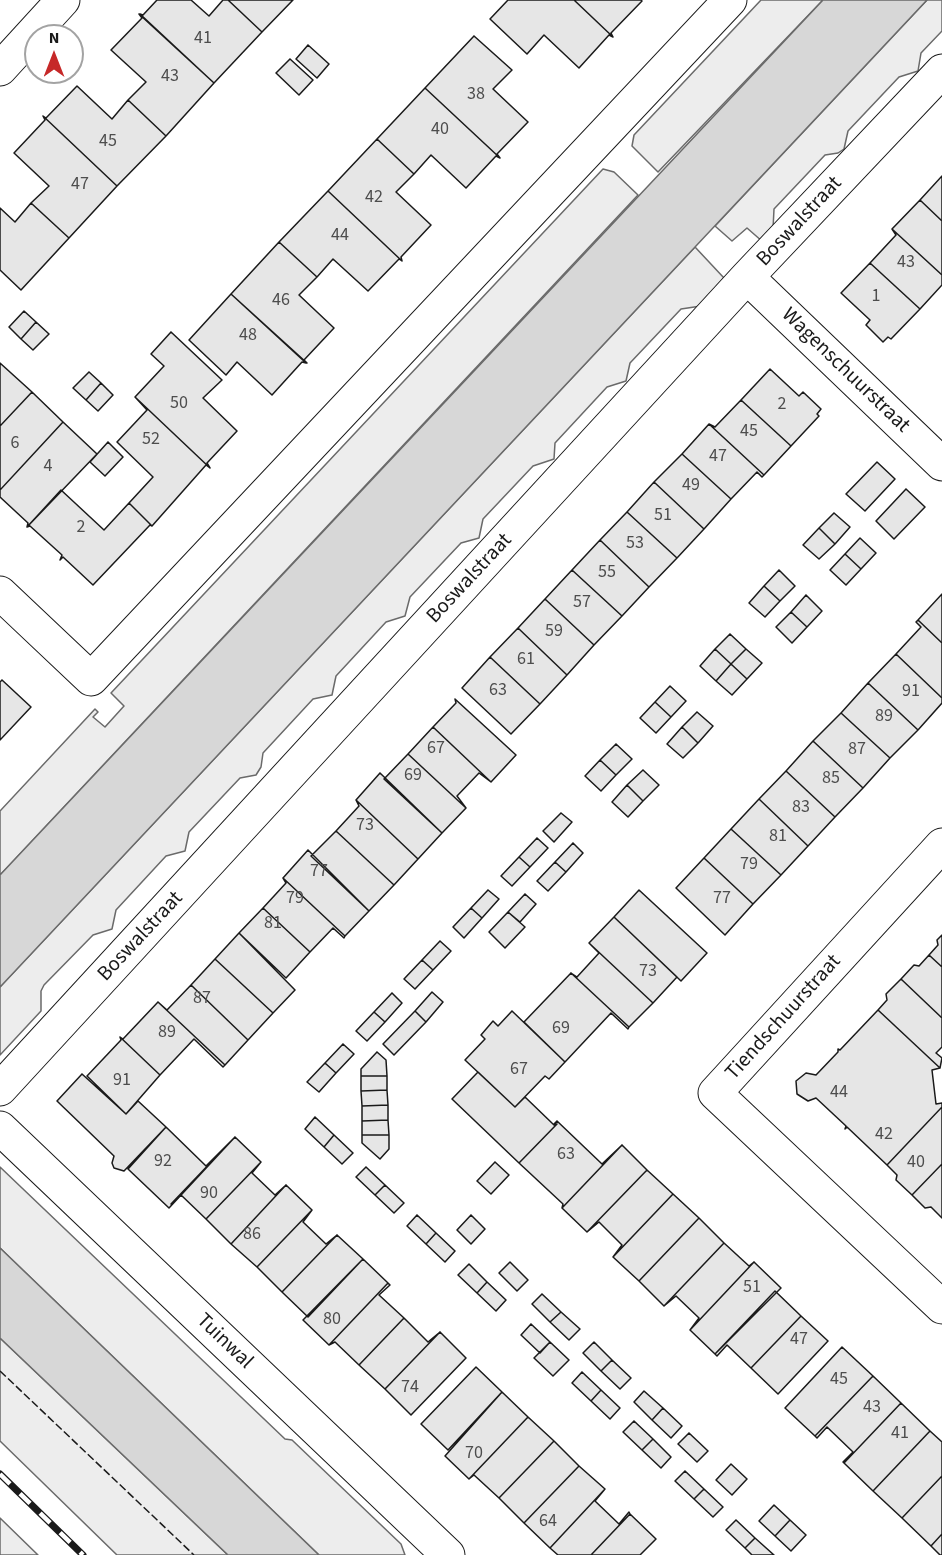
<!DOCTYPE html>
<style>
body{margin:0}
#map{position:relative;width:942px;height:1555px;overflow:hidden;background:#fff;font-family:"Source Sans 3",sans-serif}
canvas{display:block}
.north{position:absolute;left:24px;top:24px;width:60px;height:60px;box-sizing:border-box;background:#fff;border:2px solid #a3a3a3;border-radius:50%;rotate:0deg;font-size:16px;font-weight:700;line-height:24px;text-align:center;color:#1a1a1a}
.north::after{content:'';display:block;margin:auto;width:21px;height:27px;background:#c62828;clip-path:polygon(50% 0,100% 100%,50% 72%,0 100%)}
</style>
<div id="map">
<canvas width="942" height="1555"></canvas>
<div class="north">N</div>
</div>
<script>
const ctx = document.querySelector('canvas').getContext('2d');
ctx.lineJoin = 'round';
function paint(path, color) { ctx.fillStyle = color; ctx.fill(path, 'evenodd'); }
const shape = rows => new Path2D(rows.map(r => 'M' + r).join(''));
function stroke(path, color, width, dash) { ctx.strokeStyle = color; ctx.lineWidth = width; ctx.lineCap = dash ? 'butt' : 'round'; ctx.setLineDash(dash || []); ctx.stroke(path); }
function write(font, color, halo, rows, align = 'center') {
  ctx.font = font + ' "Source Sans 3",sans-serif'; ctx.lineWidth = 4.5; ctx.setLineDash([]); ctx.textBaseline = 'middle'; ctx.strokeStyle = halo; ctx.fillStyle = color; for (const [text, x, y, turn = 0] of rows) {
    ctx.save(); ctx.translate(x, y); ctx.rotate((+turn || 0) * Math.PI / 180); ctx.textAlign = isNaN(turn) ? turn : align; if (halo) ctx.strokeText(text, 0, 0); ctx.fillText(text, 0, 0); ctx.restore();
  }
}
const built = shape([
 [761,0,823,0,658,172,632,146,634,135,761,0],
 [927,0,942,0,942,31,921,53,918,71,899,77,848,131,844,149,838,153,825,155,774,209,773,229,763,242,747,228,732,241,715,226,927,0],
 [603,169,614,172,638,195,0,875,0,811,95,709,98,712,93,717,105,727,124,706,111,693,603,169],
 [695,247,724,278,701,306,681,309,630,363,626,381,607,387,555,443,554,459,533,466,483,519,479,538,461,543,410,597,405,616,386,622,336,676,332,695,313,699,263,753,261,767,256,775,240,778,189,832,185,851,166,856,116,910,112,929,93,935,44,985,41,991,41,1011,0,1055,0,987,695,247],
 [0,1167,285,1439,292,1440,401,1544,405,1555,319,1555,0,1248,0,1167],
 [0,1338,228,1555,117,1555,0,1441,0,1338],
 [0,1518,38,1555,0,1555,0,1518]
]);
paint(built, '#ededed');
stroke(built, '#6a6a6a', 1.5);
const water = shape([
 [823,0,927,0,0,987,0,875,823,0],
 [0,1248,319,1555,228,1555,0,1338,0,1248]
]);
paint(water, '#d7d7d7');
stroke(water, '#6a6a6a', 1.5);
const building = shape([
 [157,0,191,0,209,16,223,0,228,0,262,32,214,83,140,14,143,15,157,0],
 [228,0,293,0,262,32,228,0],
 [508,0,574,0,613,37,609,35,579,68,544,35,527,54,490,19,508,0],
 [574,0,641,0,642,1,611,33,613,37,574,0],
 [139,14,214,83,166,136,128,100,146,82,111,50,142,18,139,14],
 [474,36,512,70,493,89,528,122,497,154,500,158,425,88,474,36],
 [308,45,329,64,317,78,296,59,308,45],
 [290,59,313,80,299,95,276,73,290,59],
 [77,86,112,119,128,100,166,136,117,186,43,116,46,118,77,86],
 [425,88,500,158,496,156,466,188,431,155,414,174,377,139,425,88],
 [43,116,117,186,69,238,31,203,49,186,14,153,45,120,43,116],
 [377,139,414,174,396,192,431,225,401,257,402,261,328,191,377,139],
 [942,176,942,221,920,200,942,176],
 [328,191,402,261,399,259,368,291,333,259,317,277,279,242,328,191],
 [920,200,942,221,942,275,892,229,920,200],
 [31,203,69,238,21,290,0,270,0,208,15,222,31,203],
 [892,229,942,275,942,285,920,309,870,263,896,235,892,229],
 [279,242,317,277,299,295,334,328,304,360,307,363,231,294,279,242],
 [870,263,920,309,891,339,888,337,883,342,866,325,870,320,841,293,870,263],
 [231,294,306,363,302,362,272,395,237,362,226,375,189,340,231,294],
 [24,311,36,322,21,339,9,327,24,311],
 [36,322,49,334,33,350,21,339,36,322],
 [171,332,222,380,203,398,237,431,207,463,210,468,135,397,164,366,151,354,171,332],
 [0,363,32,392,0,426,0,363],
 [770,369,799,396,803,392,821,409,817,414,819,416,791,446,741,400,770,369],
 [89,372,101,383,86,400,73,388,89,372],
 [101,383,113,395,98,411,86,400,101,383],
 [32,392,63,422,0,490,0,426,32,392],
 [135,397,210,468,206,465,152,526,129,503,153,477,117,442,147,410,135,397],
 [741,400,791,446,764,475,709,424,715,427,741,400],
 [63,422,97,454,27,527,28,523,0,497,0,490,63,422],
 [709,424,764,475,762,477,757,472,731,499,682,454,709,424],
 [108,442,123,457,105,476,90,462,108,442],
 [682,454,731,499,704,529,654,482,682,454],
 [877,462,895,479,865,511,846,494,877,462],
 [654,482,704,529,677,558,627,512,654,482],
 [906,489,925,507,894,539,876,521,906,489],
 [61,490,104,530,129,503,152,526,150,525,93,585,63,557,60,560,62,555,30,526,27,527,61,490],
 [627,512,677,558,649,587,600,540,627,512],
 [834,513,850,527,835,544,819,528,834,513],
 [819,528,835,544,819,559,803,545,819,528],
 [860,538,876,553,861,569,845,554,860,538],
 [600,540,649,587,622,616,572,570,600,540],
 [845,554,861,569,846,585,830,570,845,554],
 [572,570,622,616,594,645,545,599,572,570],
 [779,570,795,586,780,601,764,586,779,570],
 [764,586,780,601,765,617,749,603,764,586],
 [942,594,942,643,918,620,942,594],
 [806,595,822,611,807,627,791,612,806,595],
 [545,599,594,645,567,675,518,628,545,599],
 [791,612,807,627,792,643,776,627,791,612],
 [918,620,942,643,942,698,896,654,921,627,916,622,918,620],
 [518,628,567,675,540,704,490,657,518,628],
 [730,634,746,649,731,664,715,649,730,634],
 [715,649,731,664,716,681,700,666,715,649],
 [746,649,762,663,747,679,731,664,746,649],
 [896,654,942,698,942,703,918,730,868,683,896,654],
 [490,657,540,704,511,734,462,688,490,657],
 [731,664,747,679,732,695,716,681,731,664],
 [2,680,31,707,0,740,0,682,2,680],
 [868,683,918,730,890,758,841,713,868,683],
 [670,686,686,701,671,717,655,702,670,686],
 [455,699,516,755,491,782,433,727,456,703,455,699],
 [655,702,671,717,656,733,640,718,655,702],
 [697,712,713,726,698,743,682,727,697,712],
 [841,713,890,758,863,788,813,741,841,713],
 [433,727,491,782,479,773,457,796,466,808,408,754,433,727],
 [682,727,698,743,683,758,667,744,682,727],
 [813,741,863,788,835,817,786,771,813,741],
 [616,744,632,759,616,775,600,760,616,744],
 [408,754,466,808,442,833,384,779,408,754],
 [600,760,616,775,601,791,585,776,600,760],
 [643,770,659,785,643,801,627,785,643,770],
 [786,771,835,817,808,846,759,799,786,771],
 [380,773,442,833,418,859,356,800,380,773],
 [627,785,643,801,628,817,612,802,627,785],
 [759,799,808,846,781,875,731,829,759,799],
 [356,800,418,859,394,885,336,831,359,806,356,800],
 [561,813,572,822,554,842,543,831,561,813],
 [731,829,781,875,753,904,704,858,731,829],
 [336,831,394,885,369,911,311,856,336,831],
 [537,838,548,848,530,867,519,857,537,838],
 [573,843,583,853,566,872,555,862,573,843],
 [308,850,369,911,345,936,283,878,308,850],
 [519,857,530,867,512,886,501,876,519,857],
 [704,858,753,904,725,935,676,888,704,858],
 [555,862,566,872,548,891,537,881,555,862],
 [283,878,345,936,344,938,333,928,310,952,263,908,286,883,283,878],
 [488,890,499,899,482,918,471,908,488,890],
 [639,890,707,953,681,981,614,917,639,890],
 [525,894,536,904,520,922,508,912,525,894],
 [263,908,310,952,286,978,239,933,263,908],
 [471,908,482,918,464,938,453,927,471,908],
 [508,912,525,927,505,948,489,932,508,912],
 [614,917,677,977,653,1003,589,943,614,917],
 [239,933,295,990,273,1013,215,959,239,933],
 [942,935,942,967,929,955,938,945,937,940,942,935],
 [440,941,451,951,433,970,422,960,440,941],
 [589,943,653,1003,629,1027,571,973,577,977,599,953,589,943],
 [929,955,942,967,942,1018,901,979,914,965,919,966,929,955],
 [215,959,273,1013,248,1040,191,985,215,959],
 [422,960,433,970,415,989,404,979,422,960],
 [571,973,629,1027,628,1029,611,1013,565,1062,524,1022,571,973],
 [901,979,942,1018,942,1047,936,1053,942,1058,940,1068,878,1010,887,1000,886,994,901,979],
 [191,985,248,1040,225,1065,158,1002,167,1010,191,985],
 [432,992,443,1002,426,1022,415,1011,432,992],
 [392,993,402,1003,385,1022,374,1012,392,993],
 [158,1002,225,1065,223,1067,194,1039,160,1075,120,1037,123,1039,158,1002],
 [878,1010,940,1068,932,1070,936,1104,942,1103,942,1107,887,1165,847,1127,845,1129,846,1126,816,1098,808,1101,797,1094,796,1081,806,1073,816,1075,838,1052,838,1049,840,1050,878,1010],
 [415,1011,426,1022,394,1055,383,1044,415,1011],
 [512,1011,565,1062,549,1079,545,1076,515,1107,465,1060,485,1039,481,1035,493,1021,498,1026,512,1011],
 [374,1012,385,1022,367,1041,356,1031,374,1012],
 [120,1037,160,1075,126,1114,87,1076,121,1040,120,1037],
 [343,1044,354,1054,336,1073,325,1063,343,1044],
 [377,1052,386,1060,387,1076,361,1076,361,1069,377,1052],
 [325,1063,336,1073,319,1092,307,1082,325,1063],
 [478,1072,515,1107,525,1097,554,1125,557,1124,519,1163,452,1099,478,1072],
 [82,1074,126,1114,138,1101,166,1127,124,1171,114,1168,112,1163,114,1156,57,1101,82,1074],
 [361,1076,387,1076,387,1090,361,1091,361,1076],
 [387,1090,388,1105,362,1106,361,1091,387,1090],
 [388,1105,388,1120,362,1121,362,1106,388,1105],
 [942,1107,942,1164,912,1195,896,1180,897,1175,887,1165,942,1107],
 [315,1117,334,1135,324,1147,305,1129,315,1117],
 [388,1120,389,1135,362,1135,362,1121,388,1120],
 [557,1121,602,1164,622,1145,562,1208,563,1204,519,1163,557,1124,554,1124,557,1121],
 [166,1127,206,1166,235,1137,169,1208,128,1169,166,1127],
 [334,1135,353,1153,342,1164,324,1147,334,1135],
 [362,1135,389,1135,389,1149,380,1159,362,1143,362,1135],
 [235,1137,261,1162,206,1219,181,1195,171,1204,235,1137],
 [622,1145,647,1170,587,1232,562,1208,622,1145],
 [261,1162,252,1173,275,1195,286,1185,231,1244,206,1219,261,1162],
 [495,1162,509,1175,491,1194,477,1181,495,1162],
 [942,1164,942,1218,931,1207,925,1208,912,1195,942,1164],
 [366,1167,385,1185,375,1195,356,1177,366,1167],
 [647,1170,673,1194,613,1257,622,1245,599,1222,587,1232,647,1170],
 [286,1185,312,1210,257,1267,231,1244,286,1185],
 [385,1185,404,1203,394,1213,375,1195,385,1185],
 [673,1194,699,1218,639,1281,613,1257,673,1194],
 [312,1210,303,1222,326,1244,337,1235,282,1292,257,1267,312,1210],
 [417,1215,436,1233,426,1244,407,1226,417,1215],
 [471,1215,485,1229,471,1244,457,1230,471,1215],
 [699,1218,724,1243,664,1306,639,1281,699,1218],
 [436,1233,455,1251,445,1262,426,1244,436,1233],
 [337,1235,363,1259,308,1317,282,1292,337,1235],
 [724,1243,749,1266,754,1262,690,1330,699,1318,676,1296,664,1306,724,1243],
 [363,1259,388,1283,329,1345,303,1320,363,1259],
 [510,1262,528,1280,517,1291,499,1273,510,1262],
 [754,1262,781,1288,715,1354,690,1330,754,1262],
 [469,1264,487,1282,477,1293,458,1275,469,1264],
 [487,1282,506,1300,496,1311,477,1293,487,1282],
 [388,1283,390,1285,379,1295,404,1318,359,1365,335,1342,329,1345,388,1283],
 [775,1291,801,1316,751,1368,727,1345,717,1356,715,1354,775,1291],
 [542,1294,561,1312,550,1322,532,1304,542,1294],
 [561,1312,580,1329,569,1340,550,1322,561,1312],
 [801,1316,828,1341,778,1394,751,1368,801,1316],
 [404,1318,428,1342,440,1332,385,1389,359,1365,404,1318],
 [531,1324,550,1342,540,1353,521,1335,531,1324],
 [440,1332,466,1358,411,1415,385,1389,440,1332],
 [550,1342,569,1360,553,1376,534,1358,550,1342],
 [594,1342,612,1360,601,1371,583,1353,594,1342],
 [842,1347,873,1376,815,1436,785,1408,842,1347],
 [612,1360,631,1378,620,1389,601,1371,612,1360],
 [476,1367,502,1392,448,1450,421,1424,476,1367],
 [582,1372,601,1390,591,1401,572,1383,582,1372],
 [873,1376,901,1403,844,1463,843,1462,853,1452,827,1427,817,1438,815,1436,873,1376],
 [601,1390,620,1408,610,1419,591,1401,601,1390],
 [644,1391,663,1408,652,1420,634,1402,644,1391],
 [502,1392,528,1417,469,1479,445,1456,502,1392],
 [901,1403,930,1431,873,1491,844,1463,901,1403],
 [663,1408,682,1426,671,1438,652,1420,663,1408],
 [528,1417,554,1441,499,1498,474,1475,469,1479,528,1417],
 [634,1421,653,1439,642,1450,623,1432,634,1421],
 [930,1431,942,1442,942,1476,902,1518,873,1491,930,1431],
 [689,1433,708,1451,697,1462,678,1444,689,1433],
 [653,1439,671,1457,661,1468,642,1450,653,1439],
 [554,1441,579,1466,524,1523,499,1498,554,1441],
 [731,1464,747,1479,732,1495,716,1480,731,1464],
 [579,1466,605,1489,550,1548,524,1523,579,1466],
 [685,1471,704,1489,694,1499,675,1481,685,1471],
 [942,1476,942,1534,931,1546,902,1518,942,1476],
 [605,1489,595,1501,619,1524,629,1512,630,1514,591,1555,558,1555,550,1548,605,1489],
 [704,1489,723,1507,713,1517,694,1499,704,1489],
 [774,1505,790,1520,775,1536,759,1521,774,1505],
 [630,1514,656,1539,640,1555,591,1555,630,1514],
 [736,1520,755,1538,745,1548,726,1530,736,1520],
 [790,1520,806,1535,791,1551,775,1536,790,1520],
 [942,1534,942,1555,940,1555,931,1546,942,1534],
 [755,1538,774,1555,752,1555,745,1548,755,1538]
]);
paint(building, '#e6e6e6');
stroke(building, '#1a1a1a', 1.5);
const minor = shape([
 [0,69,63,0],
 [747,277,942,464],
 [0,593,91,679,730,0],
 [942,845,715,1093,942,1307],
 [0,1089,747,277,942,71],
 [0,1128,448,1555]
]);
stroke(minor, '#1a1a1a', 35);
stroke(minor, '#fff', 33);
const rail = shape([
 [0,1474,83,1555]
]);
stroke(rail, '#1a1a1a', 7);
stroke(rail, '#fff', 4.5, [14]);
stroke(shape([
 [0,1371,194,1555]
]), '#1a1a1a', 1.5, [8, 3]);
write('18px', '#4d4d4d', null, [
 ["41",203,39],
 ["43",170,77],
 ["38",476,95],
 ["40",440,130],
 ["45",108,142],
 ["47",80,185],
 ["42",374,198],
 ["44",340,236],
 ["43",906,263],
 ["1",876,297],
 ["46",281,301],
 ["48",248,336],
 ["50",179,404],
 ["2",782,405],
 ["45",749,432],
 ["52",151,440],
 ["6",15,444],
 ["47",718,457],
 ["4",48,467],
 ["49",691,486],
 ["51",663,516],
 ["2",81,528],
 ["53",635,544],
 ["55",607,573],
 ["57",582,603],
 ["59",554,632],
 ["61",526,660],
 ["63",498,691],
 ["91",911,692],
 ["89",884,717],
 ["67",436,749],
 ["87",857,750],
 ["69",413,776],
 ["85",831,779],
 ["83",801,808],
 ["73",365,826],
 ["81",778,837],
 ["79",749,865],
 ["77",319,872],
 ["79",295,899],
 ["77",722,899],
 ["81",273,924],
 ["73",648,972],
 ["87",202,999],
 ["69",561,1029],
 ["89",167,1033],
 ["67",519,1070],
 ["91",122,1081],
 ["44",839,1093],
 ["42",884,1135],
 ["63",566,1155],
 ["92",163,1162],
 ["40",916,1163],
 ["90",209,1194],
 ["86",252,1235],
 ["51",752,1288],
 ["80",332,1320],
 ["47",799,1340],
 ["45",839,1380],
 ["74",410,1388],
 ["43",872,1408],
 ["41",900,1434],
 ["70",474,1454],
 ["64",548,1522]
]);
write('21px', '#1a1a1a', '#fff', [
 ["Boswalstraat",800,222,-47],
 ["Wagenschuurstraat",845,371,44],
 ["Boswalstraat",470,579,-47],
 ["Boswalstraat",141,937,-47],
 ["Tiendschuurstraat",784,1018,-48],
 ["Tuinwal",224,1342,44]
]);
</script>
